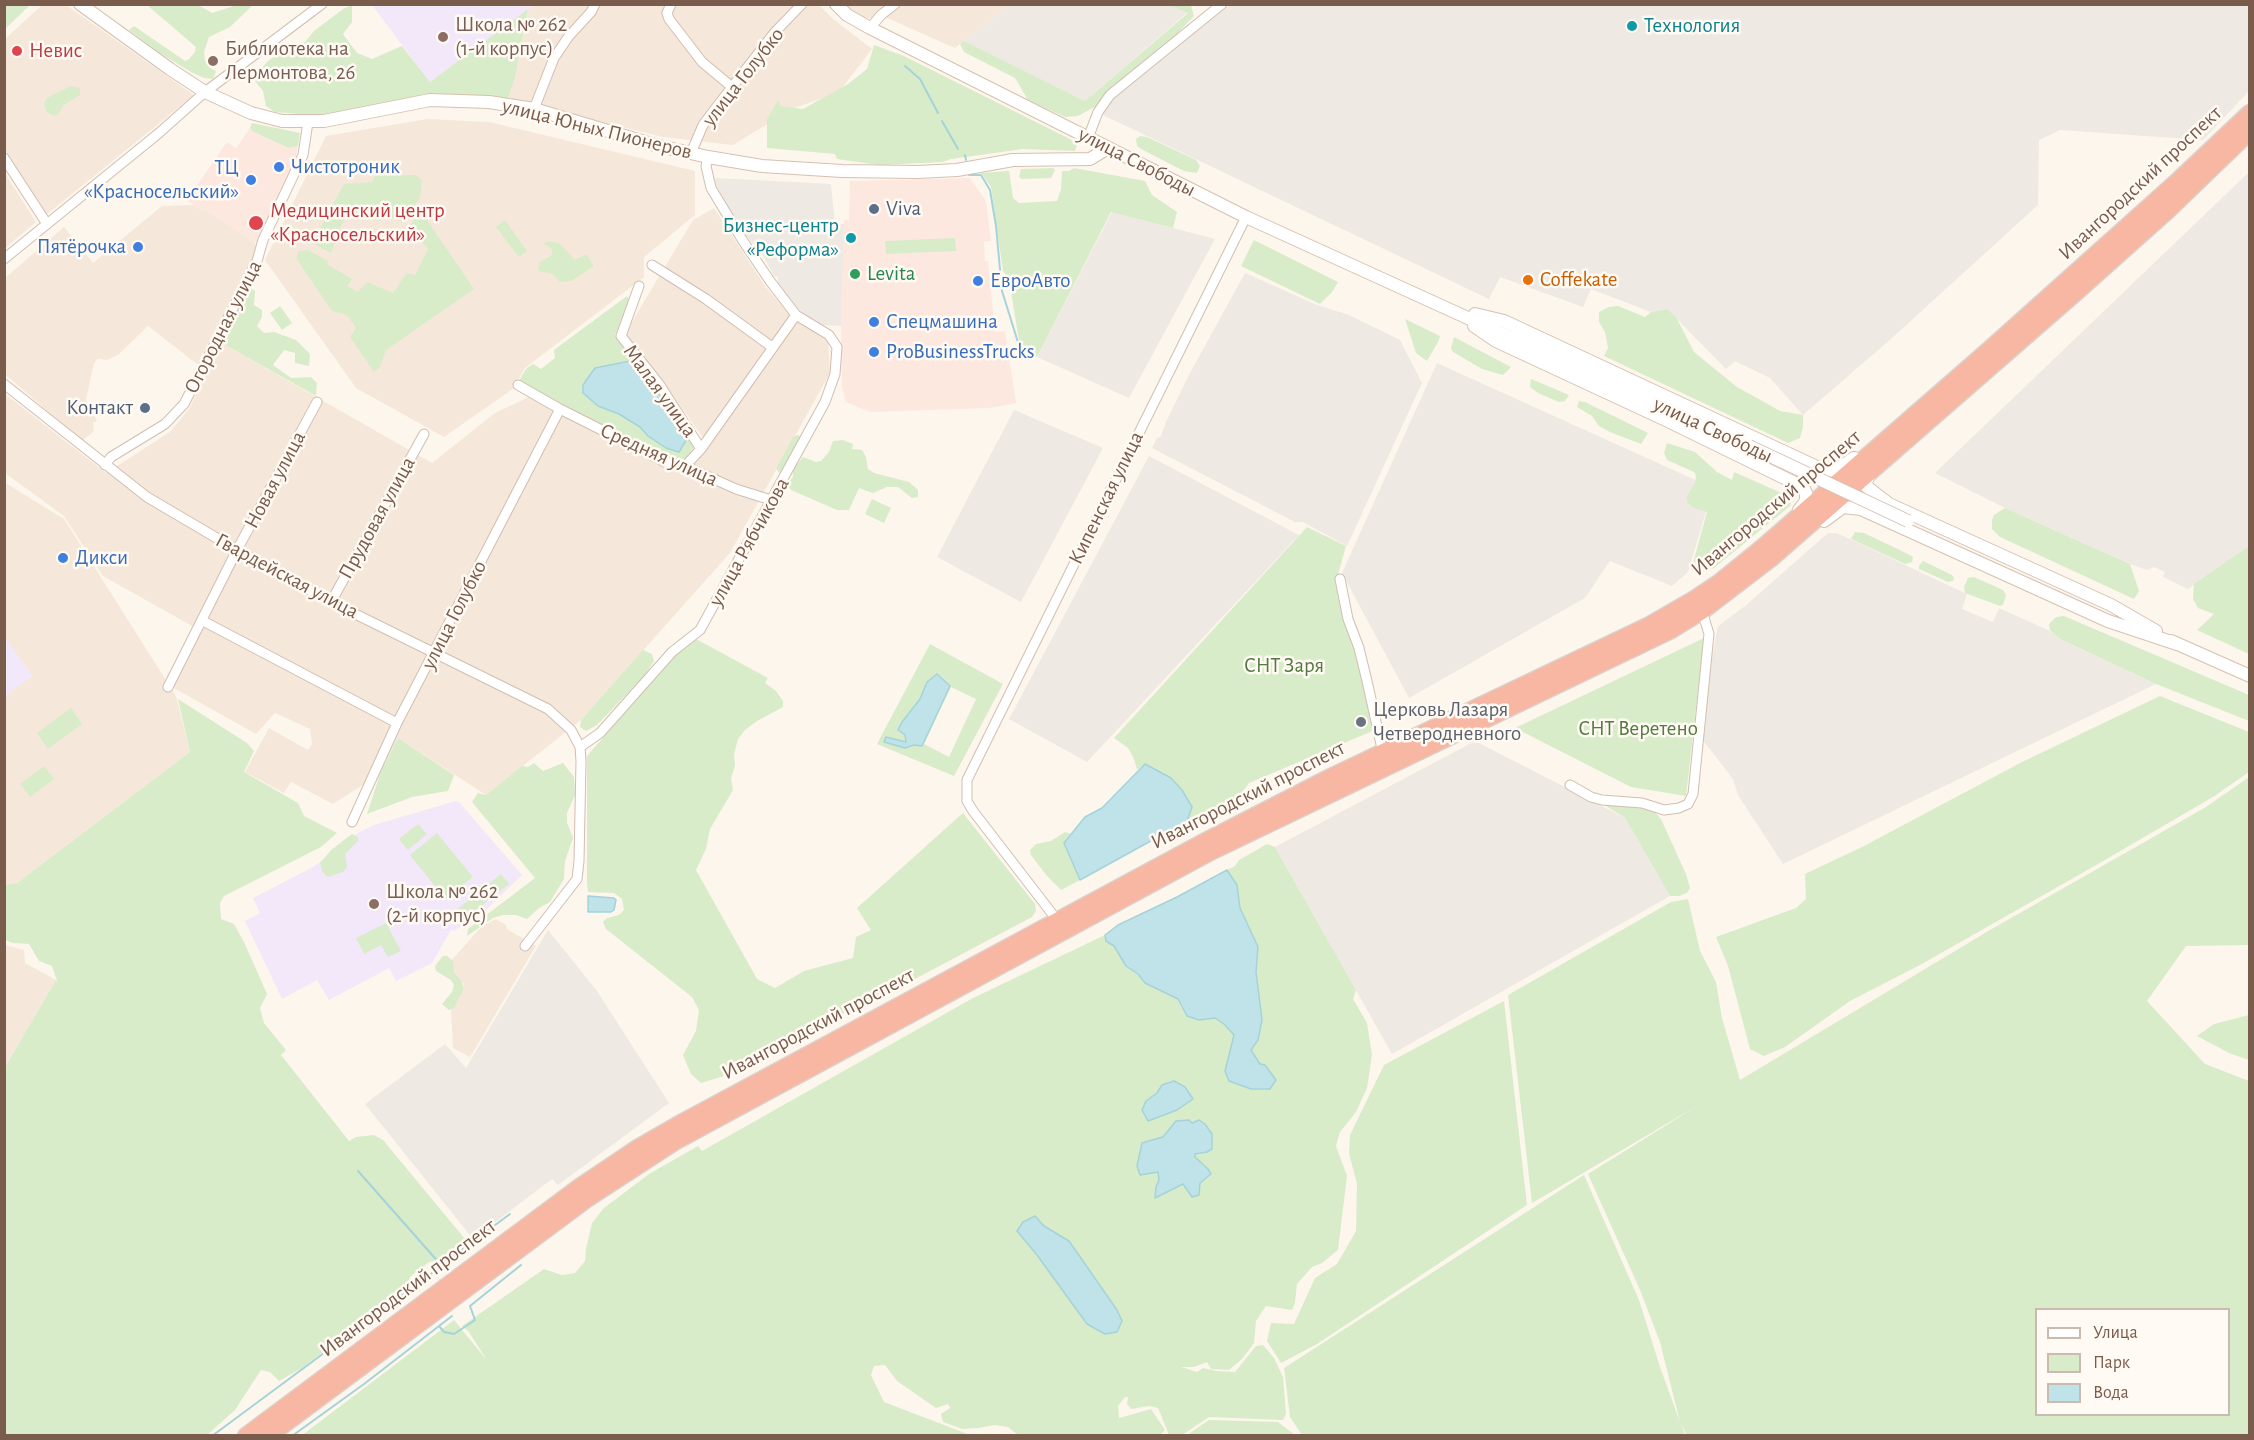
<!DOCTYPE html>
<meta charset="utf-8">
<style>
body{margin:0}
#map{position:relative;width:2254px;height:1440px;overflow:hidden;background:#fdf6ec;font-family:"Alegreya Sans",sans-serif}
canvas{display:block}
.frame{position:absolute;inset:0;border:6px solid #7a5c4d;pointer-events:none}
.legend{position:absolute;left:2035px;top:1308px;width:195px;height:108px;box-sizing:border-box;background:#fffaf3;border:2px solid #cabbb1;margin:0;padding:8px 10px;list-style:none;font-size:18px;color:#7a5c4d}
.legend li{display:flex;align-items:center;gap:12px;height:30px}
.legend b{width:30px;border:2px solid #cabbb1}
</style>
<div id="map">
<canvas width="2254" height="1440"></canvas>
<div class="frame"></div>
<ul class="legend">
<li><b style="height:8px;background:#fff"></b>Улица</li>
<li><b style="height:16px;background:#d8ecc9"></b>Парк</li>
<li><b style="height:16px;background:#bfe3e8"></b>Вода</li>
</ul>
</div>
<script>
const ctx = document.querySelector('canvas').getContext('2d');
ctx.lineJoin = 'round';
function paint(path, color) { ctx.fillStyle = color; ctx.fill(path, 'evenodd'); }
const shape = rows => new Path2D(rows.map(r => 'M' + r).join(''));
function stroke(path, color, width, dash) { ctx.strokeStyle = color; ctx.lineWidth = width; ctx.lineCap = dash ? 'butt' : 'round'; ctx.setLineDash(dash || []); ctx.stroke(path); }
function write(font, color, halo, rows, align = 'center') {
  ctx.font = font + ' "Alegreya Sans",sans-serif'; ctx.lineWidth = 5; ctx.setLineDash([]); ctx.textBaseline = 'middle'; ctx.strokeStyle = halo; ctx.fillStyle = color; for (const [text, x, y, turn = 0] of rows) {
    ctx.save(); ctx.translate(x, y); ctx.rotate((+turn || 0) * Math.PI / 180); ctx.textAlign = isNaN(turn) ? turn : align; if (halo) ctx.strokeText(text, 0, 0); ctx.fillText(text, 0, 0); ctx.restore();
  }
}
paint(shape([
 [42,5,66,5,194,95,46,215,5,153,5,39],
 [535,5,819,5,832,18,872,49,839,92,792,109,733,145,663,137,508,99,515,78,528,9],
 [844,5,1011,5,955,48,887,18,859,18],
 [428,119,489,122,695,171,695,215,644,257,644,277,525,368,514,388,444,437,356,388,265,260,326,136],
 [5,173,36,222,5,248,4,248],
 [194,205,202,211,205,209,247,237,257,246,258,251,197,364,148,326,119,354,107,360,98,359,94,363,86,400,97,421,93,423,94,431,82,441,5,374,5,278,64,227,93,263,162,206],
 [714,208,765,286,789,314,828,339,830,373,730,553,581,720,486,795,398,738,380,774,333,804,291,782,284,793,245,772,269,728,308,750,312,744,310,729,275,713,256,734,172,687,201,631,103,576,64,516,5,473,4,393,106,473,170,432,189,409,220,342,432,463,495,413,529,397,656,464,684,471,704,439,663,382,624,335,693,220],
 [4,482,64,519,176,696,190,752,17,883,5,885],
 [496,919,506,925,507,929,536,946,470,1057,453,1048,451,1011,464,984,459,981,450,962,482,926],
 [5,945,24,950,25,963,56,980,5,1067]
]), '#f5e8da');
paint(shape([
 [250,128,289,147,298,146,294,166,259,241,254,244,247,237,205,209,202,211,187,200,227,142,236,148],
 [970,178,986,201,991,241,984,242,985,261,988,261,995,332,1005,331,1016,403,990,408,870,412,846,402,842,387,841,326,844,220,849,220,850,181]
]), '#fde8e0');
paint(shape([
 [1170,4,1188,12,1085,101,965,42,960,44,1011,5],
 [1230,5,2249,5,2249,91,2203,140,2060,130,2039,140,2038,205,1892,338,1803,415,1770,378,1735,361,1726,369,1667,309,1651,312,1591,289,1583,307,1500,277,1489,299,1103,115,1109,100],
 [2249,172,2249,546,2188,589,2163,577,2165,572,2154,567,2147,570,2130,564,2005,508,1935,473],
 [716,178,831,184,835,224,844,224,841,326,823,325,816,322,795,307,777,283,778,277,774,276,764,257,736,223,714,181],
 [1112,212,1215,239,1129,398,1037,357],
 [1245,273,1317,305,1349,315,1400,340,1422,383,1347,546,1303,522,1295,522,1152,448,1157,438,1161,436,1166,422,1190,373],
 [1437,363,1713,488,1688,572,1672,586,1610,561,1585,598,1409,698,1342,573],
 [1014,410,1103,448,1021,602,937,557],
 [1149,456,1299,535,1087,762,1009,719],
 [1828,533,1837,533,1967,594,1962,609,1993,622,1999,608,2050,631,2058,638,2156,684,1783,864,1738,795,1733,779,1701,738,1706,691,1718,626,1745,606],
 [1475,741,1625,818,1670,896,1392,1054,1275,847],
 [548,930,597,991,669,1103,558,1185,552,1179,473,1239,365,1104,445,1044,466,1068]
]), '#efe9e4');
paint(shape([
 [372,5,535,5,430,82],
 [4,636,33,676,10,692,5,699],
 [456,801,460,803,522,875,487,909,454,931,451,930,432,963,396,981,389,968,329,1000,317,980,282,999,245,921,260,913,253,898,313,867,361,831,377,824]
]), '#f3e8fa');
paint(shape([
 [5,4,30,4,30,5,5,29],
 [147,5,198,5,212,13,237,5,253,5,230,27,209,37,204,52,205,61,210,68,216,71,213,79,204,78,191,72,158,52,129,30,134,26,185,61,189,59,195,52,196,47],
 [352,5,352,22,343,34,357,53,372,59,402,46,430,82,528,9,515,78,508,99,431,93,321,116,275,112,266,106,263,91,255,81,262,68,268,61,290,46,304,43,314,31,343,9],
 [1170,5,1191,5,1194,16,1174,37,1112,88,1096,106,1078,116,1065,117,1028,100,1015,78,964,52,960,44,964,41,1085,101,1188,13],
 [874,45,904,56,1070,139,1077,145,1075,151,1023,149,951,159,943,162,879,165,837,159,835,154,767,148,767,119,778,100,781,106,803,109,848,84,867,69],
 [71,86,80,88,80,95,64,105,57,115,53,116,47,112,44,104,47,98],
 [252,123,300,133,298,146,289,148,252,131,250,128],
 [1140,136,1147,137,1196,160,1200,166,1197,173,1184,171,1141,149,1137,146,1136,139],
 [1053,168,1055,170,1051,178,1022,179,1019,177,1021,169],
 [1074,168,1145,181,1152,195,1177,212,1173,228,1111,212,1037,357,1023,351,1019,341,1009,279,1003,271,991,187,981,173,1009,171,1013,198,1019,203,1057,201,1061,189,1062,171,1069,171],
 [415,175,422,180,420,197,415,205,412,206,413,210,402,222,386,215,379,221,356,212,349,212,339,229,331,253,312,243,344,184,372,182,375,176],
 [422,213,474,289,386,350,380,367,374,372,350,337,356,328,347,315,332,311,296,258,299,251,308,250,328,261,327,264,352,279,347,286,358,292,367,282,393,293,407,273,415,275,428,249,422,242,419,234,413,237,407,230,416,217],
 [505,220,527,251,519,257,496,227],
 [955,238,956,251,886,254,885,241],
 [1254,240,1338,282,1332,292,1320,304,1241,266],
 [547,241,559,243,575,260,586,254,594,266,571,281,560,282,552,274,538,271,540,262,552,255,552,249,544,244],
 [249,287,255,291,254,305,262,310,262,317,257,326,264,333,274,332,296,340,310,354,309,366,295,363,295,353,284,350,273,365,291,378,311,377,317,383,316,396,220,342],
 [627,296,631,302,615,335,654,384,691,437,694,447,687,458,680,461,667,459,557,405,519,381,526,369,533,364,541,369,555,358,554,350],
 [630,361,642,374,688,437,682,449,666,448,649,436,640,427,619,414,595,368],
 [280,306,292,323,282,330,270,313],
 [1618,306,1645,317,1651,312,1667,309,1676,317,1694,352,1737,387,1780,411,1803,415,1803,427,1800,438,1788,443,1604,356,1608,348,1605,332,1599,322,1599,312,1609,307],
 [1405,319,1440,336,1438,342,1427,361,1416,353],
 [1454,337,1511,367,1503,375,1482,369,1453,352,1451,348],
 [1531,379,1569,395,1565,401,1559,402,1538,393,1530,387],
 [1579,401,1585,402,1648,433,1641,444,1610,432,1599,426,1592,416,1577,407],
 [798,435,801,437,784,469,780,473,776,469,793,437],
 [843,440,853,444,852,449,862,450,866,457,868,469,874,473,909,482,918,490,918,497,912,498,898,487,887,487,873,493,859,488,849,510,837,510,791,490,787,484,793,477,793,469,803,457,816,462,821,461,829,452,833,441],
 [1667,443,1695,452,1717,472,1732,480,1734,472,1784,494,1792,498,1790,506,1714,568,1707,570,1693,563,1707,512,1694,508,1687,502,1687,496,1695,483,1696,476,1694,472,1667,460,1664,453],
 [872,499,891,508,884,523,865,514],
 [2005,508,2130,564,2139,591,2134,599,2000,537,1992,529,1992,520,1994,515],
 [1307,527,1346,546,1337,578,1375,730,1249,783,1239,796,1188,820,1192,806,1171,778,1145,764,1137,770,1134,759,1128,748,1114,738],
 [1855,532,1864,533,1908,554,1913,557,1912,562,1905,564,1851,539],
 [2249,546,2249,654,2197,630,2214,614,2198,608,2193,599,2194,584],
 [1923,561,1952,575,1954,578,1953,581,1948,582,1919,569,1919,566],
 [1974,577,2003,590,2006,595,2003,605,2000,606,1965,593,1964,587,1968,578],
 [2064,616,2249,695,2249,721,2156,684,2058,638,2050,630,2049,624,2056,617],
 [694,638,768,678,765,683,776,691,783,701,783,707,757,721,745,730,738,739,734,754,735,766,731,778,733,790,710,829,706,849,696,870,757,979,775,988,804,971,853,958,856,937,871,930,857,908,963,813,1035,904,1036,911,1032,917,913,980,903,981,734,1073,701,1083,691,1074,683,1055,696,1031,699,1010,692,997,606,929,603,922,607,918,619,915,624,910,622,899,614,893,588,892,587,881,587,756,676,655],
 [1704,638,1686,796,1631,787,1515,728],
 [930,644,1003,684,954,776,877,744],
 [927,682,914,745,905,748,884,742,886,737,906,742,907,739,902,722,920,699],
 [951,687,976,699,949,757,924,744],
 [643,650,652,654,654,661,645,675,597,725,586,731,580,727,581,720],
 [2160,696,2249,732,2249,772,2213,797,2098,864,1920,965,1850,1001,1785,1047,1764,1056,1750,1049,1728,966,1716,937,1796,908,1806,899,1805,874,1864,846,2022,762],
 [178,699,247,743,254,751,244,772,298,803,304,816,337,833,321,847,224,896,220,903,221,919,234,924,244,942,267,994,260,1008,264,1023,286,1050,281,1055,349,1141,356,1137,374,1135,383,1140,465,1239,452,1256,429,1262,410,1277,405,1292,395,1297,302,1368,279,1381,270,1372,261,1370,235,1410,207,1435,5,1435,5,1067,56,980,58,984,52,966,39,961,29,944,13,943,5,940,5,885,17,883,190,752],
 [71,708,82,724,48,749,37,733],
 [398,738,454,775,448,791,412,797,367,814,380,774],
 [534,763,543,771,563,763,574,777,575,795,567,813,567,823,573,838,565,861,564,879,550,902,539,908,527,919,516,915,503,915,493,918,467,936,468,929,535,878,472,802,478,793,486,795,522,766,528,767],
 [44,766,54,779,30,797,20,784],
 [2249,777,2249,945,2186,946,2147,1001,2205,1064,2249,1081,2249,1435,1687,1436,1681,1423,1685,1435,1302,1435,1290,1417,1284,1368,1584,1175,1639,1300,1660,1367,1680,1422,1660,1342,1640,1290,1588,1174,1697,1106,1532,1203,1508,995,1671,902,1688,899,1700,951,1716,982,1722,1018,1740,1080,1990,930,2206,807],
 [2036,1310,2228,1310,2228,1414,2036,1414],
 [1598,801,1635,804,1653,810,1661,819,1686,874,1690,888,1687,893,1679,896,1670,896,1625,818],
 [418,824,427,834,408,850,399,839],
 [1065,832,1071,834,1064,843,1080,880,1061,890,1047,876,1031,855,1030,850,1036,844,1051,841],
 [437,833,473,877,445,899,410,855],
 [352,834,358,837,358,841,345,854,347,867,343,872,327,877,322,871,320,863,331,850],
 [1267,844,1275,847,1356,990,1353,999,1367,1023,1372,1055,1367,1088,1356,1112,1340,1132,1336,1146,1347,1176,1338,1250,1322,1263,1312,1267,1297,1284,1295,1303,1292,1310,1266,1306,1256,1321,1254,1343,1242,1359,1229,1370,1211,1369,1207,1362,1194,1367,1181,1367,1197,1372,1203,1368,1217,1371,1235,1372,1256,1346,1263,1345,1274,1358,1283,1377,1286,1414,1283,1420,1209,1417,1182,1435,1169,1435,1158,1408,1149,1406,1131,1409,1127,1404,1128,1397,1125,1397,1118,1406,1119,1418,1151,1409,1165,1430,1159,1436,1019,1436,1008,1427,994,1425,979,1428,962,1429,943,1422,941,1414,950,1408,948,1404,936,1408,897,1381,885,1365,874,1366,871,1375,884,1402,970,1435,301,1436,454,1320,486,1359,469,1332,462,1326,544,1269,562,1275,575,1273,585,1261,586,1249,592,1223,604,1208,649,1174,698,1146,702,1151,973,998,1105,935,1106,941,1114,946,1126,966,1138,974,1145,983,1178,999,1181,1007,1199,1020,1215,1018,1224,1024,1234,1035,1225,1070,1260,1064,1251,1050,1258,1040,1262,1020,1256,972,1258,947,1240,908,1237,885,1227,870,1235,866,1239,860],
 [1162,1085,1161,1115,1148,1121,1146,1101,1157,1093],
 [1176,1121,1192,1123,1206,1152,1195,1153,1195,1157,1208,1169,1192,1197,1183,1184,1168,1191,1156,1187,1159,1180,1158,1172,1140,1175,1142,1143,1163,1137],
 [1044,1226,1069,1241,1117,1310,1037,1255,1017,1231],
 [501,874,509,884,457,925,449,916],
 [386,923,401,951,388,957,381,945,364,954,356,938],
 [443,956,447,956,453,961,454,972,461,981,463,986,463,990,454,1008,449,1010,442,1004,452,992,454,985,451,980,436,971,435,966],
 [1504,1001,1527,1205,1317,1344,1281,1363,1267,1341,1271,1323,1294,1324,1315,1278,1337,1264,1356,1231,1357,1184,1349,1153,1350,1135,1384,1065],
 [2249,1015,2249,1060,2231,1054,2197,1036,2214,1024],
 [1209,1420,1278,1422,1295,1435,1187,1435]
]), '#d8ecc9');
const water = shape([
 [630,361,665,401,688,437,679,452,666,448,648,436,640,427,619,414,598,406,583,393,583,385,595,368,630,361],
 [937,674,950,686,922,746,914,745,905,748,884,742,886,737,906,742,905,735,898,730,902,722,920,699,927,682,937,674],
 [1145,764,1171,778,1182,790,1192,807,1187,821,1080,880,1064,843,1085,817,1102,808,1145,764],
 [1227,870,1237,885,1240,908,1258,947,1256,972,1262,1020,1258,1040,1251,1050,1260,1064,1265,1065,1276,1080,1270,1089,1251,1089,1229,1081,1225,1071,1234,1035,1224,1024,1215,1018,1199,1020,1187,1016,1178,999,1145,983,1138,974,1126,966,1114,946,1106,941,1105,935,1118,925,1177,897,1227,870],
 [588,896,614,898,616,900,614,910,611,912,588,912,588,896],
 [1174,1081,1185,1087,1193,1099,1177,1110,1148,1121,1142,1110,1146,1101,1157,1093,1162,1085,1174,1081],
 [1189,1120,1192,1123,1199,1120,1205,1124,1212,1134,1212,1149,1207,1152,1195,1154,1195,1157,1208,1169,1211,1174,1200,1183,1199,1195,1192,1197,1183,1184,1155,1198,1156,1187,1159,1180,1158,1172,1140,1175,1137,1166,1142,1143,1163,1137,1176,1121,1189,1120],
 [1035,1216,1044,1226,1069,1241,1117,1310,1122,1321,1117,1332,1105,1334,1087,1324,1037,1255,1017,1231,1023,1222,1035,1216]
]);
paint(water, '#bfe3e8');
stroke(water, '#a5d3da', 1.5);
stroke(shape([
 [905,66,920,79,938,113],
 [942,121,958,149],
 [965,155,966,160],
 [969,175,981,175,990,190,996,226,1002,291,1021,352],
 [358,1171,441,1265,510,1214],
 [439,1326,444,1332,454,1334,475,1320,470,1306,521,1265],
 [212,1436,432,1273],
 [292,1436,364,1384,452,1316]
]), '#a5d3da', 2);
const street = shape([
 [671,4,667,13,669,19,702,62,732,87],
 [870,28,881,15,895,4],
 [534,109,554,58,569,36,591,12,595,4],
 [1088,138,1098,112,1110,95,1222,4],
 [691,153,703,125,715,109,775,32,802,4],
 [4,158,47,224],
 [4,259,159,133,205,92,322,4],
 [652,265,706,299,772,347],
 [639,286,621,336,659,384,701,449],
 [4,384,147,497,237,550,331,602,548,709,571,730,580,747,581,761,579,861,577,879,525,946],
 [518,385,560,409,665,462,685,466,736,489,771,500],
 [105,465,111,457,165,424,184,404,257,261,263,240,303,155,308,122],
 [685,466,701,449,796,315],
 [1340,579,1348,619,1359,648,1367,681,1383,753],
 [331,602,424,434],
 [203,621,397,723],
 [168,687,237,550,317,402],
 [580,747,600,733,672,652,700,630,825,402,835,374,837,347,829,335,796,315,770,281,743,241,711,188,706,166,708,157],
 [1570,785,1591,797,1602,800,1642,803,1664,810,1679,808,1688,804,1693,794,1709,634,1702,611],
 [352,822,397,723,560,409],
 [1057,920,973,811,967,801,967,780,1246,217]
]);
const secondary = shape([
 [80,4,170,69,205,92,251,113,282,121,324,121,430,100,489,102,534,109,655,145,708,157,762,166,842,171,918,172,957,170,1013,160,1090,159,1108,148],
 [836,4,847,15,870,28,1246,217,1749,446],
 [1475,314,1504,321,1819,468,1835,471,1854,458],
 [1474,326,1496,341,1668,421,1803,487,1806,493,1806,501,1799,510],
 [1870,473,1866,482,1867,487,1889,504,2111,605,2156,631],
 [1824,521,1843,507,1861,509,2108,621,2177,644],
 [2171,641,2250,676]
]);
const highway = shape([
 [246,1436,577,1189,638,1148,685,1121,1204,842,1331,777,1650,625,1695,599,1719,583,1761,549,1988,351,2179,180,2250,113],
 [268,1436,588,1198,674,1142,1210,852,1671,630,1702,611,1770,559,2075,293,2167,211,2250,131]
]);
stroke(street, '#d1beb0', 11);
stroke(secondary, '#d6c0b0', 14);
stroke(highway, '#dad1cd', 19);
stroke(street, '#fff', 9);
stroke(secondary, '#fff', 12);
stroke(highway, '#f7b7a3', 16);
const secondaryBridge = shape([
 [1749,446,1908,521]
]);
stroke(secondaryBridge, '#d6c0b0', 14, []);
stroke(secondaryBridge, '#fff', 12);
for (const [x, y, r, color] of [
 [1632,26,6,"#0f9aa8"],
 [443,37,6,"#8d6e63"],
 [17,51,6,"#e0444e"],
 [213,61,6,"#8d6e63"],
 [279,167,6,"#3f7fe0"],
 [251,180,6,"#3f7fe0"],
 [874,209,6,"#5c6f8a"],
 [256,223,8,"#e0444e"],
 [851,238,6,"#0f9aa8"],
 [138,247,6,"#3f7fe0"],
 [855,274,6,"#2e9e5b"],
 [1528,280,6,"#e8710a"],
 [978,281,6,"#3f7fe0"],
 [874,322,6,"#3f7fe0"],
 [874,352,6,"#3f7fe0"],
 [145,408,6,"#5c6f8a"],
 [63,558,6,"#3f7fe0"],
 [1361,722,6,"#6b7280"],
 [374,904,6,"#8d6e63"]
]) { const dot = new Path2D(); dot.arc(x, y, r, 0, 2 * Math.PI); ctx.fillStyle = color; ctx.fill(dot); stroke(dot, '#fffaf3', 2); }
write('21px', '#785e54', '#fffaf3', [
 ["Школа № 262",455,25],
 ["(1-й корпус)",455,49],
 ["Библиотека на",225,49],
 ["Лермонтова, 26",225,73],
 ["Школа № 262",386,892],
 ["(2-й корпус)",386,916]
], 'left');
write('21px', '#0d838f', '#fffaf3', [
 ["Технология",1644,26],
 ["Бизнес-центр",839,226,"right"],
 ["«Реформа»",839,250,"right"]
], 'left');
write('21px', '#be3a42', '#fffaf3', [
 ["Невис",29,51],
 ["Медицинский центр",270,211],
 ["«Красносельский»",270,235]
], 'left');
write('21px', '#7a5c4d', '#fffaf3', [
 ["улица Голубко",743,77,-52],
 ["улица Юных Пионеров",597,129,14],
 ["улица Свободы",1137,162,27],
 ["Ивангородский проспект",2140,183,-43],
 ["Огородная улица",223,327,-63],
 ["Малая улица",660,391,54],
 ["улица Свободы",1713,430,25],
 ["Средняя улица",659,455,24],
 ["Новая улица",275,480,-62],
 ["Кипенская улица",1106,498,-64],
 ["Ивангородский проспект",1776,503,-40],
 ["Прудовая улица",377,518,-61],
 ["улица Рябчикова",749,542,-61],
 ["Гвардейская улица",287,576,28],
 ["улица Голубко",454,615,-63],
 ["Ивангородский проспект",1248,795,-27],
 ["Ивангородский проспект",818,1024,-28],
 ["Ивангородский проспект",408,1288,-37]
]);
write('21px', '#366cbe', '#fffaf3', [
 ["Чистотроник",291,167],
 ["ТЦ",239,168,"right"],
 ["«Красносельский»",239,192,"right"],
 ["Пятёрочка",126,247,"right"],
 ["ЕвроАвто",990,281],
 ["Спецмашина",886,322],
 ["ProBusinessTrucks",886,352],
 ["Дикси",75,558]
], 'left');
write('21px', '#4e5e75', '#fffaf3', [
 ["Viva",886,209],
 ["Контакт",133,408,"right"]
], 'left');
write('21px', '#27864d', '#fffaf3', [
 ["Levita",867,274]
], 'left');
write('21px', '#c56008', '#fffaf3', [
 ["Coffekate",1540,280]
], 'left');
write('21px', '#537a41', '#fffaf3', [
 ["СНТ Заря",1284,666],
 ["СНТ Веретено",1638,729]
]);
write('21px', '#5b616d', '#fffaf3', [
 ["Церковь Лазаря",1373,710],
 ["Четверодневного",1373,734]
], 'left');
</script>
